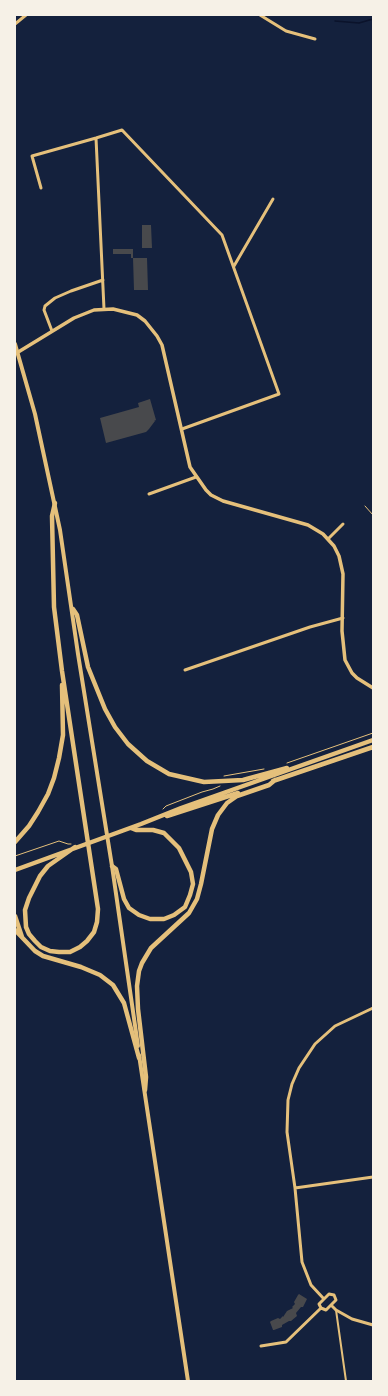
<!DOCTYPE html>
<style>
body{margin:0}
#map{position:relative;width:388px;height:1396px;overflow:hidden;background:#14213d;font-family:"Playfair Display",serif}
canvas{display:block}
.frame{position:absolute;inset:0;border:16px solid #f6f1e7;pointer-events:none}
</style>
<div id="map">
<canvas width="388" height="1396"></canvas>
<div class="frame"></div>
</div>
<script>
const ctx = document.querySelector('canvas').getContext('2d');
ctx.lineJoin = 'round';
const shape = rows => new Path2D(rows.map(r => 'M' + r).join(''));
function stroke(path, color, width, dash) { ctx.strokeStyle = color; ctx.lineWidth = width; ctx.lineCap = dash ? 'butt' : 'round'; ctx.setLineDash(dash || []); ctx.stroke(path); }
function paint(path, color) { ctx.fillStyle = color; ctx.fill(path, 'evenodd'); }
stroke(shape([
 [335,21,359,23,373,19]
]), '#0b132b', 1.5);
paint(shape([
 [142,225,151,225,152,248,142,248],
 [113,249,133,249,133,258,131,258,131,254,113,254],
 [133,258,147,258,148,290,134,290],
 [150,399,156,420,154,421,155,421,149,429,146,432,106,443,100,418,139,407,138,403],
 [299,1294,307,1299,303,1307,301,1307,296,1313,297,1316,291,1321,289,1321,282,1325,282,1327,274,1330,273,1330,270,1322,271,1321,278,1318,280,1319,283,1316,283,1317,287,1311,293,1308,292,1307,295,1304,294,1302,298,1295]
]), '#48494c');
stroke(shape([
 [365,506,373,515],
 [287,763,373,733],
 [224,776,264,769],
 [163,809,166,806,202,792,213,789,220,786],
 [15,856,59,841,68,844,71,844]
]), '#e5c07b', 1);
stroke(shape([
 [336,1310,346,1381]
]), '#e5c07b', 2);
stroke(shape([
 [260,15,286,31,315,39],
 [15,24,26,15],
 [96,138,104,309],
 [41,188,32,156,96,138,122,130,222,235,279,394,182,429],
 [234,266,273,199],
 [52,331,44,310,45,306,55,298,71,291,103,280],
 [149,494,196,477],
 [328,539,343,524],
 [185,670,310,627,343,618],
 [295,1188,373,1177],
 [324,1299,311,1285,302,1262,295,1188,287,1132,288,1100,292,1084,299,1068,315,1044,335,1026,373,1008],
 [331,1305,336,1310,352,1319,373,1325],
 [261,1346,286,1342,321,1308,326,1310,336,1300,334,1295,329,1294,319,1304,321,1308]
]), '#e5c07b', 3);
stroke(shape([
 [15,354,74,318,94,310,113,309,137,315,145,321,157,336,162,345,190,467,206,490,211,495,223,501,308,525,323,534,334,546,339,556,343,574,342,631,345,660,352,673,357,678,373,688]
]), '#e5c07b', 3.5);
stroke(shape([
 [15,344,35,414,60,530,78,654,112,866,138,1046],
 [139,1055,188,1381]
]), '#e5c07b', 4);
stroke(shape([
 [55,503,52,516,54,607,62,671,98,909,97,922,94,932,87,941,80,947,70,952,59,952,50,951,41,947,35,941,29,934,26,927,25,910,29,898,40,876,48,866,75,847],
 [73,609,77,615,88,667,105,709,115,727,128,744,147,761,169,774,204,782,243,780,287,768],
 [273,781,373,747],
 [167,816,238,793],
 [15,842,29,826,38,812,48,794,54,778,59,758,63,735,62,685],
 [112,866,116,869,124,899,129,908,139,915,150,919,164,919,174,915,185,907,190,895,193,884,191,872,179,848,164,833,153,830,136,830,131,828],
 [15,870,141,824,181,808,373,740],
 [15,916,22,937],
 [15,930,35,951,43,956,81,967,100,975,113,985,124,1003,139,1058],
 [145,1090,146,1077,138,1009,137,986,139,971,142,963,151,948,189,913,197,899,201,884,212,829,218,815,227,803,237,796,269,785,275,780]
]), '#e5c07b', 4.5);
</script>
